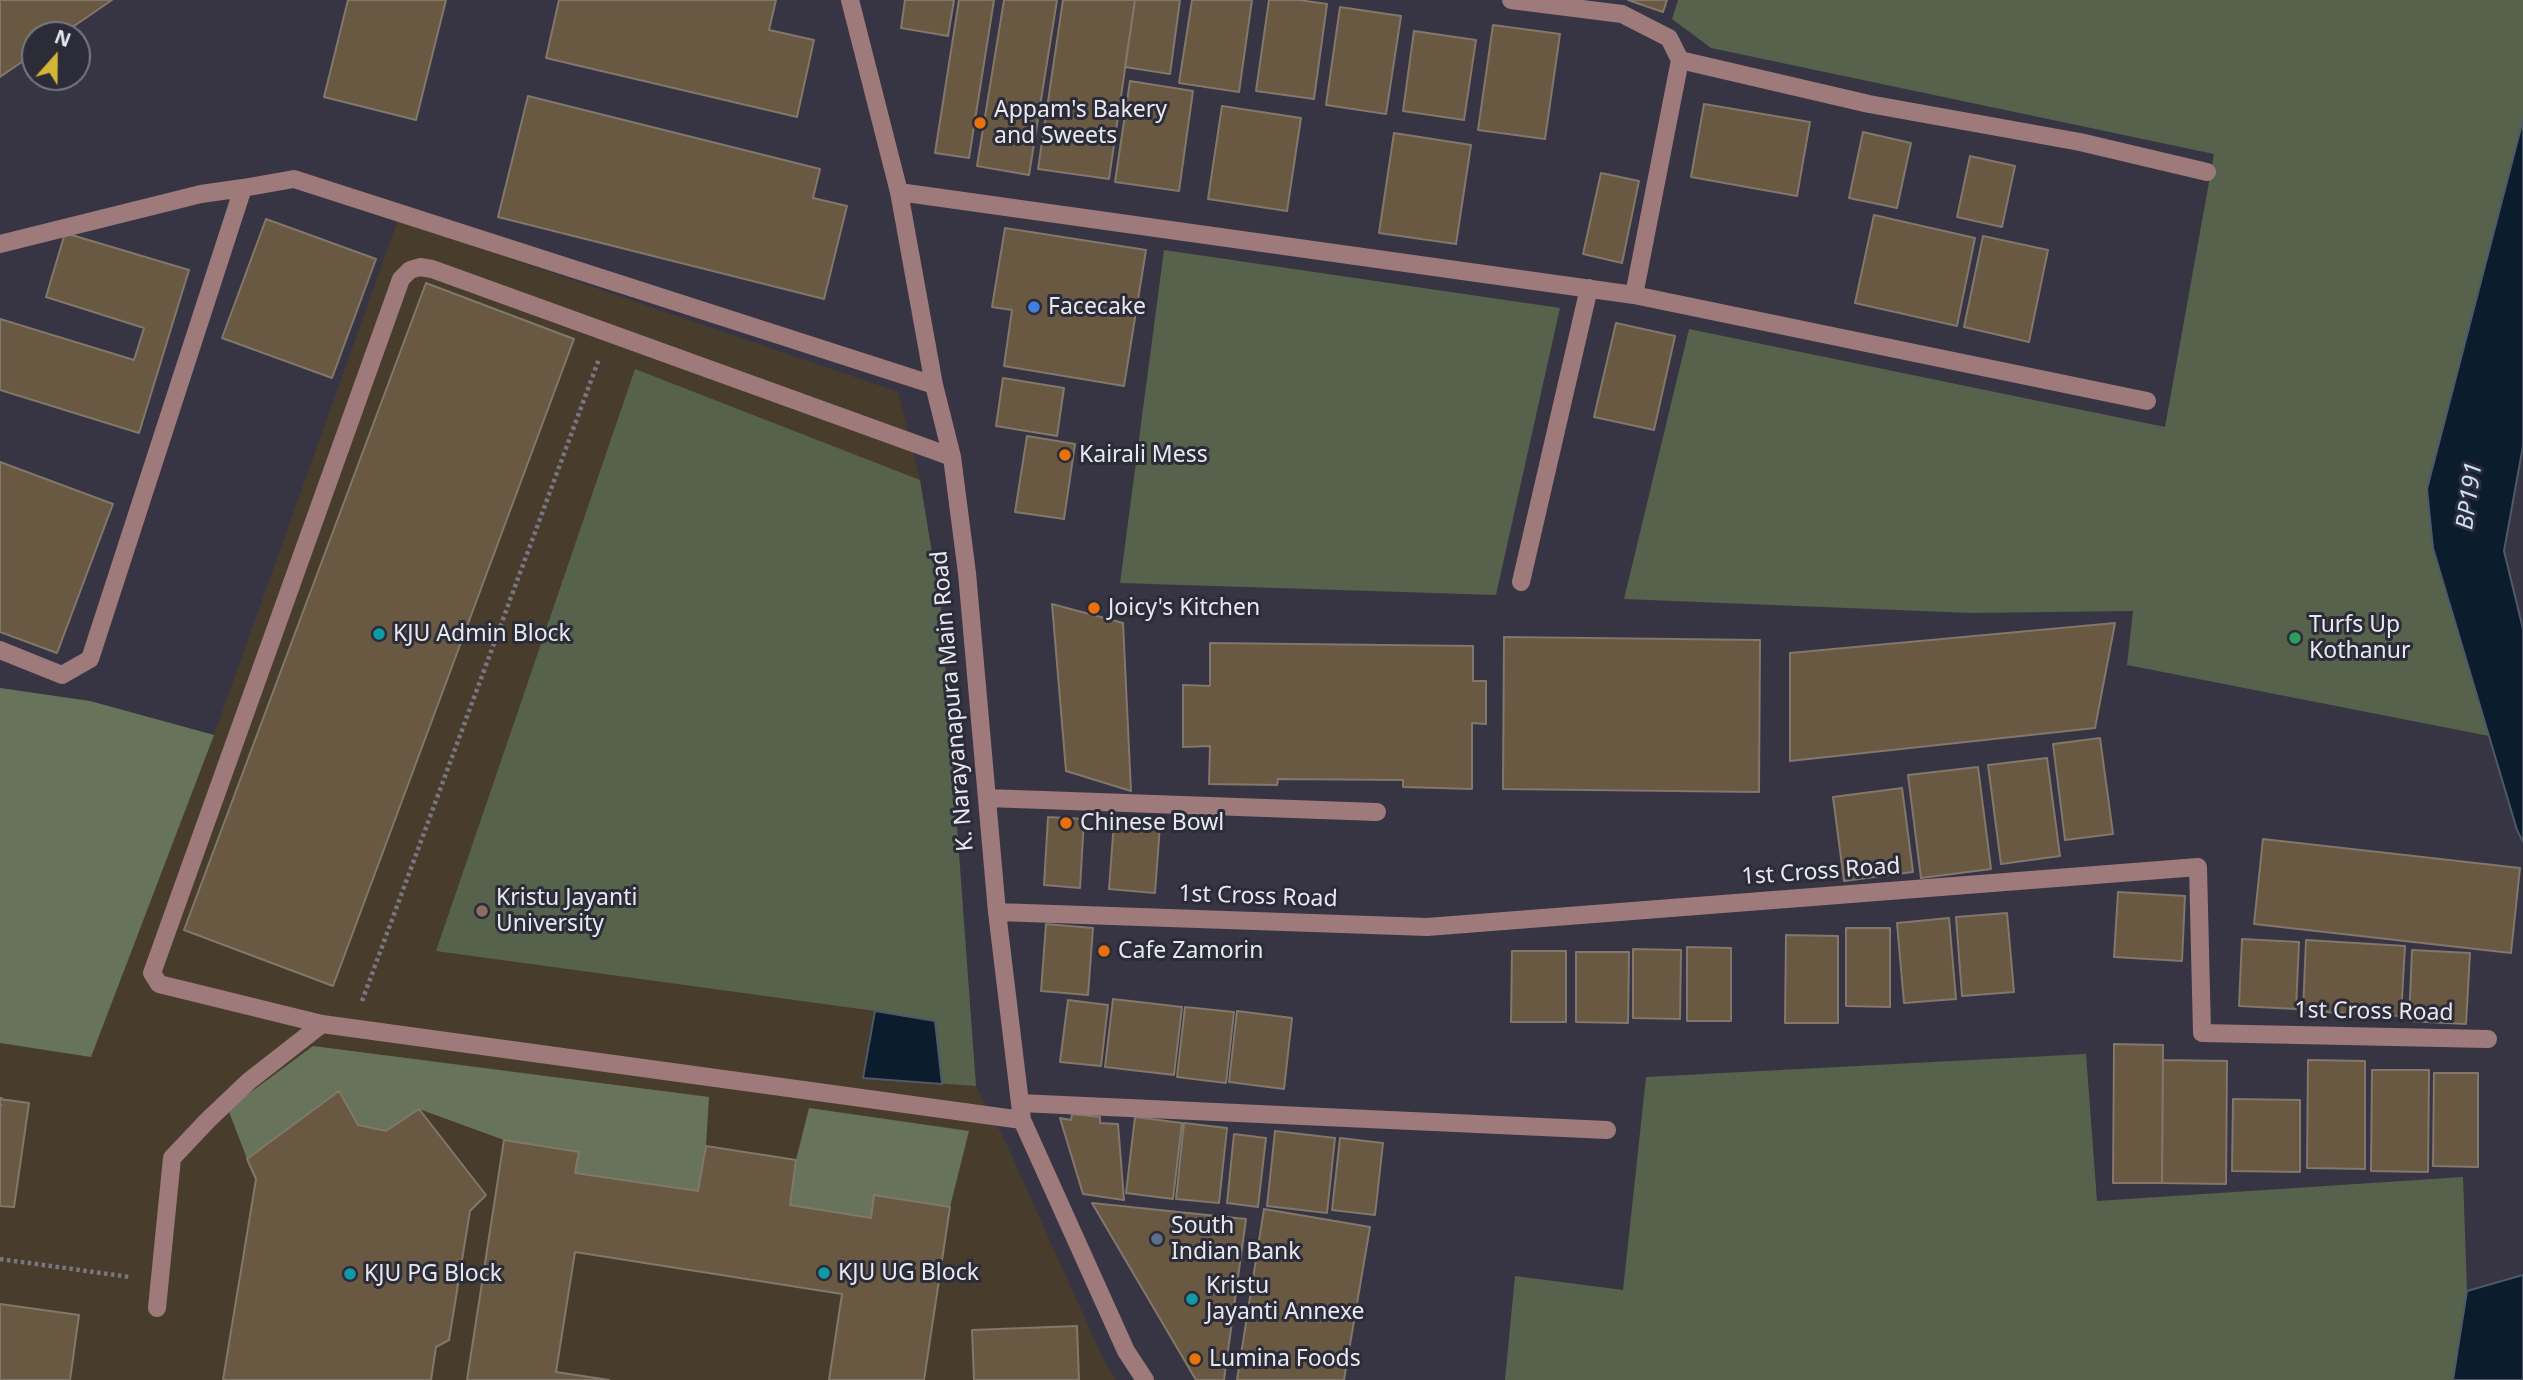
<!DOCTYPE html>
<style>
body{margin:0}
#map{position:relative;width:2523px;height:1380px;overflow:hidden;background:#373543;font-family:"Noto Sans",sans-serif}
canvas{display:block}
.north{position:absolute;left:21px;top:21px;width:70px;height:70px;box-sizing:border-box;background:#2c2b38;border:2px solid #777782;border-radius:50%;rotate:21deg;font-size:19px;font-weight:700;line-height:28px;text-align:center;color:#e8e8f1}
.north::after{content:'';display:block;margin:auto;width:24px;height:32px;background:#d3b635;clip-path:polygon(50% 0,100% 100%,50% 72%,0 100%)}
</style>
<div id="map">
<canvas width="2523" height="1380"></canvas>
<div class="north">N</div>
</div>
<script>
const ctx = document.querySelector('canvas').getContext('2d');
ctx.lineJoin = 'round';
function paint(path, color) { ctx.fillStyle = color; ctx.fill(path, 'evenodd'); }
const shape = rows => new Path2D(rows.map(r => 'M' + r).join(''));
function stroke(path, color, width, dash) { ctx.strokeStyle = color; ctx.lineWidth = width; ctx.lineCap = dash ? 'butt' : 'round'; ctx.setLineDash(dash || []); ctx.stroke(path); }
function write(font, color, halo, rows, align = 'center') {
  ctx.font = font + ' "Noto Sans",sans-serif'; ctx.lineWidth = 6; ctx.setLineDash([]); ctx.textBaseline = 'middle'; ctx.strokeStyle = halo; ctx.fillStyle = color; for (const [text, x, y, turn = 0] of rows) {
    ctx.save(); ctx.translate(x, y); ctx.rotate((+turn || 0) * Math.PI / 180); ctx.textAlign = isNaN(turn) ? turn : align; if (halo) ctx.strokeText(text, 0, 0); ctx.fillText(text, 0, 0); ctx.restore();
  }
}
paint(shape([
 [398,220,898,392,920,480,941,608,976,1086,1005,1141,1104,1361,1116,1380,0,1380,0,688,90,701,214,735]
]), '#483d2d');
paint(shape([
 [1678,0,2523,0,2523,120,2427,489,2433,548,2489,736,2127,665,2133,611,1972,613,1624,599,1689,329,2165,427,2214,154,1711,48,1672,19],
 [1164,250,1560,308,1496,595,1120,583],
 [635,369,920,480,941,608,976,1086,863,1078,875,1011,436,951],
 [2086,1054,2097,1201,2463,1177,2467,1291,2453,1380,1505,1380,1515,1276,1623,1290,1646,1077]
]), '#56624b');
paint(shape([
 [0,688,90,701,214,735,91,1057,0,1043],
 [313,1046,709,1097,706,1146,698,1191,575,1173,578,1152,504,1140,419,1109,386,1131,358,1125,339,1091,247,1159,228,1109],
 [809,1108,969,1131,950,1207,875,1195,871,1218,790,1205,796,1160]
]), '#67745b');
const water = shape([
 [2523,120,2523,446,2504,551,2523,629,2523,842,2517,830,2433,548,2427,489,2523,120],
 [875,1011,935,1021,942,1084,863,1078,875,1011],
 [2523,1275,2523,1380,2453,1380,2467,1291,2523,1275]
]);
paint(water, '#0b1c2d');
stroke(water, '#4d5968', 2);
const building = shape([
 [0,0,112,0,61,35,35,35,35,53,0,77,0,0],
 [348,0,446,0,416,120,324,97,348,0],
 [559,0,776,0,769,30,814,40,797,117,546,58,559,0],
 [905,0,954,0,948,36,901,28,905,0],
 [959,0,994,0,969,158,935,153,959,0],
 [1004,0,1057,0,1029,175,977,166,1004,0],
 [1063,0,1135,0,1109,179,1038,169,1063,0],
 [1135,0,1180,0,1170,74,1125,67,1135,0],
 [1192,0,1252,0,1239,92,1179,83,1192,0],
 [1269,0,1299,0,1327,4,1314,99,1256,91,1269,0],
 [1628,0,1667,0,1663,12,1628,0],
 [1340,7,1401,16,1386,114,1326,105,1340,7],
 [1493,25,1560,34,1545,139,1478,130,1493,25],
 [1414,31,1476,40,1464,120,1403,111,1414,31],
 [1130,81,1193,91,1179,191,1115,182,1130,81],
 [528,96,820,169,813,198,847,206,824,299,498,217,528,96],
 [1704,104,1810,122,1797,196,1691,177,1704,104],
 [1222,106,1301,118,1287,211,1208,199,1222,106],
 [1863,132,1911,143,1897,208,1849,198,1863,132],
 [1394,133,1471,145,1456,244,1379,233,1394,133],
 [1970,156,2015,166,2002,227,1957,217,1970,156],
 [1601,173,1639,181,1622,263,1583,254,1601,173],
 [1874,215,1975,238,1957,326,1855,303,1874,215],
 [266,219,376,259,332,378,222,338,266,219],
 [1005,228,1146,250,1124,386,1004,366,1012,310,992,307,1005,228],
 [65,233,189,270,139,433,0,390,0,319,134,360,144,328,46,297,65,233],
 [1983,236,2048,250,2029,342,1964,327,1983,236],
 [426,283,574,339,333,986,184,930,426,283],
 [1616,323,1675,336,1654,430,1594,417,1616,323],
 [1003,378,1064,388,1057,436,996,426,1003,378],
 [1027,436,1075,444,1064,519,1015,512,1027,436],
 [0,462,113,504,57,653,0,632,0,462],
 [1052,604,1123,623,1131,791,1066,771,1052,604],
 [2115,623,2095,728,1790,761,1790,653,2115,623],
 [1504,637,1760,640,1759,792,1503,789,1504,637],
 [1210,643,1473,646,1473,681,1486,681,1486,724,1472,723,1472,789,1403,787,1403,780,1278,779,1277,785,1209,784,1210,746,1183,747,1183,685,1210,686,1210,643],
 [2100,738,2113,834,2065,840,2053,744,2100,738],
 [2047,758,2060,856,2001,864,1988,765,2047,758],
 [1978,767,1991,869,1921,878,1908,775,1978,767],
 [1902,788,1913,872,1844,881,1833,797,1902,788],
 [1048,817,1084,819,1080,888,1044,885,1048,817],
 [1114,822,1160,825,1155,893,1109,889,1114,822],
 [2263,839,2520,868,2511,953,2254,924,2263,839],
 [2118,892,2185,896,2182,961,2114,957,2118,892],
 [2007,913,2014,992,1962,996,1956,917,2007,913],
 [1949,918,1956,999,1904,1003,1897,923,1949,918],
 [1046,924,1093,928,1088,995,1041,991,1046,924],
 [1846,928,1890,928,1890,1007,1846,1006,1846,928],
 [1786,935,1838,936,1838,1023,1785,1023,1786,935],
 [2242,939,2299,942,2296,1009,2239,1006,2242,939],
 [2306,940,2405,946,2401,1016,2303,1011,2306,940],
 [1687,947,1731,948,1731,1021,1687,1021,1687,947],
 [1633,949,1681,950,1680,1019,1633,1018,1633,949],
 [2412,950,2470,953,2466,1024,2409,1021,2412,950],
 [1512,951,1566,951,1566,1022,1511,1022,1512,951],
 [1576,952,1629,952,1628,1023,1576,1022,1576,952],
 [1113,999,1182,1007,1174,1075,1105,1067,1113,999],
 [1068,1000,1108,1005,1101,1066,1060,1062,1068,1000],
 [1185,1007,1234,1012,1226,1083,1177,1077,1185,1007],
 [1237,1011,1292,1018,1284,1089,1229,1082,1237,1011],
 [2114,1044,2163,1045,2162,1183,2113,1183,2114,1044],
 [2163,1060,2227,1061,2226,1184,2162,1183,2163,1060],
 [2308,1060,2365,1061,2365,1169,2307,1168,2308,1060],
 [2372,1070,2429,1070,2428,1172,2371,1171,2372,1070],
 [2434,1073,2478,1073,2478,1167,2433,1166,2434,1073],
 [339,1091,358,1125,386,1131,419,1109,486,1195,470,1211,449,1340,436,1347,431,1380,223,1380,256,1179,247,1159,339,1091],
 [0,1099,29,1103,14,1207,0,1206,0,1099],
 [2233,1099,2300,1100,2300,1172,2232,1171,2233,1099],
 [1072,1114,1100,1117,1100,1123,1118,1124,1124,1200,1083,1194,1060,1118,1071,1120,1072,1114],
 [1135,1117,1182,1123,1173,1199,1126,1193,1135,1117],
 [1184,1123,1227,1128,1219,1203,1176,1199,1184,1123],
 [1275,1131,1335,1138,1327,1213,1267,1206,1275,1131],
 [1234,1134,1266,1138,1258,1207,1227,1203,1234,1134],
 [1340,1138,1383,1143,1375,1215,1332,1210,1340,1138],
 [504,1140,579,1152,575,1173,698,1191,706,1146,796,1160,790,1205,871,1218,874,1195,950,1207,924,1380,829,1380,842,1294,575,1252,556,1372,609,1380,467,1380,504,1140],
 [1092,1203,1246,1219,1224,1380,1196,1380,1092,1203],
 [1264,1209,1370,1227,1344,1380,1237,1380,1264,1209],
 [0,1304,79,1315,70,1380,0,1380,0,1304],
 [1077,1326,1079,1380,974,1380,972,1330,1077,1326]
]);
paint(building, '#695942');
stroke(building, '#81776a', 2);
stroke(shape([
 [362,1001,599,359],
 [0,1097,0,1106],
 [0,1259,130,1277]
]), '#777682', 4.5, [3.5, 3.5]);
stroke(shape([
 [850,0,899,192,934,385,952,457,967,573,997,912,1022,1120,1126,1351,1145,1380],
 [1680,60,1869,104,2080,142,2207,172],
 [899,192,1634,295,1680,60,1669,38,1622,14,1511,0],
 [0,244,201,194,243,188],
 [1634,295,2147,401],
 [952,457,432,269,420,267,410,270,401,279,152,973,159,984,322,1024,1022,1120],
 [1521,582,1589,288],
 [0,650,62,675,90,659,243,188,294,179,934,385],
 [987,798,1377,812],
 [997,912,1427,927,2198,867,2202,1033,2488,1039],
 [1020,1103,1607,1130],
 [157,1308,172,1158,208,1120,249,1081,322,1024]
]), '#9e7a7a', 18);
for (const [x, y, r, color] of [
 [980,123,7,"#e8710a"],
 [1034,307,7,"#3f7fe0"],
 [1065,455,7,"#e8710a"],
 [1094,608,7,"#e8710a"],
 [379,634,7,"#0f9aa8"],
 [2295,638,7,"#2e9e5b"],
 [1066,823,7,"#e8710a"],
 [482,911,7,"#8d6e63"],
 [1104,951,7,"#e8710a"],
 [1157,1239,7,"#5c6f8a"],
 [824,1273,7,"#0f9aa8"],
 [350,1274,7,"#0f9aa8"],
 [1192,1299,7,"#0f9aa8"],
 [1195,1359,7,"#e8710a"]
]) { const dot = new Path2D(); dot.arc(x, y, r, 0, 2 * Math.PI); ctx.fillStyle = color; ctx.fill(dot); stroke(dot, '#2c2b38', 2.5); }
write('23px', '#e8e8f1', '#2c2b38', [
 ["Appam's Bakery",994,110],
 ["and Sweets",994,136],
 ["Facecake",1048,307],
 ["Kairali Mess",1079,455],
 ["Joicy's Kitchen",1108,608],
 ["Turfs Up",2309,625],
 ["Kothanur",2309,651],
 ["KJU Admin Block",393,634],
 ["Chinese Bowl",1080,823],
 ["Kristu Jayanti",496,898],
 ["University",496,924],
 ["Cafe Zamorin",1118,951],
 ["South",1171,1226],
 ["Indian Bank",1171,1252],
 ["KJU UG Block",838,1273],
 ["KJU PG Block",364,1274],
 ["Kristu",1206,1286],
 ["Jayanti Annexe",1206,1312],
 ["Lumina Foods",1209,1359]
], 'left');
write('23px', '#e8e8f1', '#2c2b38', [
 ["K. Narayanapura Main Road",953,701,-95],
 ["1st Cross Road",1821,872,-4],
 ["1st Cross Road",1258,897,2],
 ["1st Cross Road",2374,1012,1]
]);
write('italic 24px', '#c7dff8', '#2c2b38', [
 ["BP191",2470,496,-82]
]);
</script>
